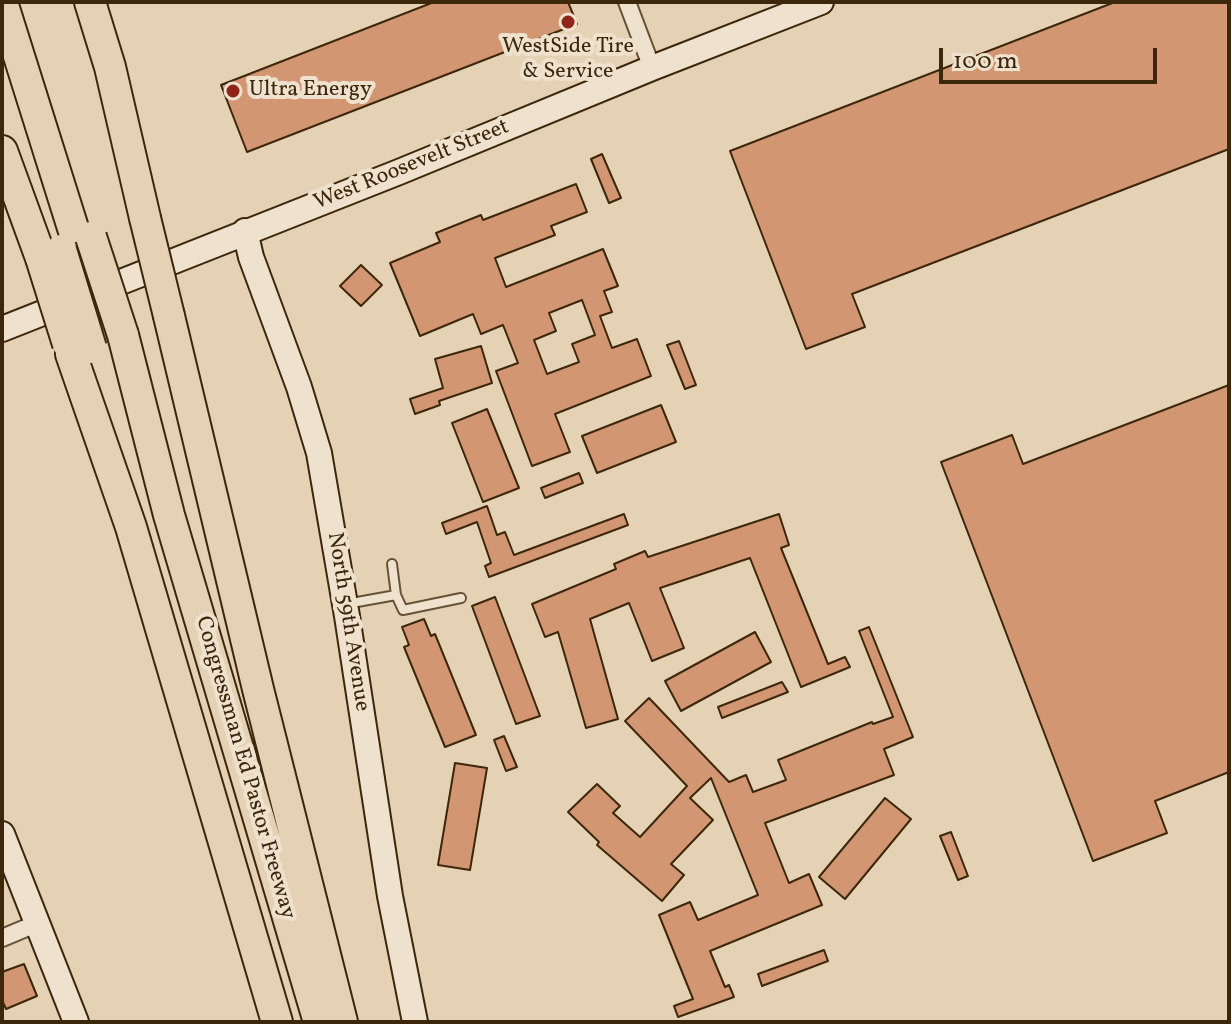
<!DOCTYPE html>
<style>
body{margin:0}
#map{position:relative;width:1231px;height:1024px;overflow:hidden;background:#e5d1b4;font-family:Vollkorn,serif}
canvas{display:block}
.frame{position:absolute;inset:0;border:4px solid #3c270b;pointer-events:none}
.scale{position:absolute;left:939px;top:48px;width:218px;height:36px;box-sizing:border-box;border:4px solid #3c270b;border-top:0;padding-left:10px;font-size:24px;line-height:28px;white-space:nowrap;color:#3c270b;-webkit-text-stroke:6px #eee1ce;paint-order:stroke}
</style>
<div id="map">
<canvas width="1231" height="1024"></canvas>
<div class="frame"></div>
<div class="scale">100 m</div>
</div>
<script>
const ctx = document.querySelector('canvas').getContext('2d');
ctx.lineJoin = 'round';
function paint(path, color) { ctx.fillStyle = color; ctx.fill(path, 'evenodd'); }
const shape = rows => new Path2D(rows.map(r => 'M' + r).join(''));
function stroke(path, color, width, dash) { ctx.strokeStyle = color; ctx.lineWidth = width; ctx.lineCap = dash ? 'butt' : 'round'; ctx.setLineDash(dash || []); ctx.stroke(path); }
function write(font, color, halo, rows, align = 'center') {
  ctx.font = font + ' Vollkorn,serif'; ctx.lineWidth = 8; ctx.setLineDash([]); ctx.textBaseline = 'middle'; ctx.strokeStyle = halo; ctx.fillStyle = color; for (const [text, x, y, turn = 0] of rows) {
    ctx.save(); ctx.translate(x, y); ctx.rotate((+turn || 0) * Math.PI / 180); ctx.textAlign = isNaN(turn) ? turn : align; if (halo) ctx.strokeText(text, 0, 0); ctx.fillText(text, 0, 0); ctx.restore();
  }
}
const building = shape([
 [434,2,568,2,577,24,247,152,221,85,434,2],
 [1115,2,1229,2,1229,149,852,294,865,327,806,349,730,151,1115,2],
 [602,154,621,198,609,203,591,159,602,154],
 [576,184,587,212,551,226,555,235,495,258,506,287,603,249,618,286,604,291,612,312,600,316,612,348,637,339,651,376,555,414,570,452,532,466,496,371,518,363,503,325,481,334,473,314,420,336,390,263,440,242,436,233,481,215,483,220,576,184],
 [582,300,595,335,572,344,579,362,547,374,534,340,556,331,549,313,582,300],
 [361,265,382,285,361,306,340,286,361,265],
 [679,341,696,385,685,389,667,345,679,341],
 [481,346,492,383,439,401,440,405,415,414,410,399,443,388,435,359,481,346],
 [1229,385,1229,772,1155,801,1167,833,1093,861,941,462,1012,435,1023,464,1229,385],
 [661,405,676,442,597,473,582,436,661,405],
 [487,409,519,488,483,502,452,423,487,409],
 [579,473,583,483,545,498,541,488,579,473],
 [487,506,497,535,505,532,514,555,624,514,628,525,489,577,485,566,491,563,477,522,446,534,442,523,487,506],
 [779,514,789,545,781,548,828,664,845,657,850,667,801,687,750,558,660,588,684,648,652,661,629,603,590,619,618,719,586,728,558,632,545,637,532,604,616,569,614,564,645,551,648,557,779,514],
 [495,597,540,716,516,724,472,606,495,597],
 [424,619,431,636,435,634,476,735,445,747,404,647,409,645,402,627,424,619],
 [869,627,913,737,884,749,894,775,765,823,789,883,809,874,822,905,710,951,725,987,729,985,734,997,678,1017,674,1006,693,999,659,915,690,902,698,920,758,895,711,778,690,798,713,820,671,864,684,875,662,901,597,845,599,842,568,812,597,784,620,806,613,813,640,837,687,786,625,721,649,698,729,782,746,775,753,792,786,780,778,760,872,722,873,724,893,717,859,631,869,627],
 [755,632,771,662,681,711,665,681,755,632],
 [782,682,788,692,722,718,718,707,782,682],
 [504,736,517,767,506,771,494,740,504,736],
 [455,763,487,768,470,870,438,865,455,763],
 [885,798,911,819,845,899,819,877,885,798],
 [951,832,968,876,958,880,940,836,951,832],
 [824,950,828,961,762,986,758,974,824,950],
 [24,964,37,996,6,1009,2,1000,2,972,24,964]
]);
paint(building, '#d29672');
stroke(building, '#3c270b', 2);
const lane = shape([
 [392,564,396,595],
 [346,604,396,595,403,610,461,598]
]);
const street = shape([
 [627,2,652,68],
 [2,938,38,923]
]);
const secondary = shape([
 [245,231,251,257,299,387,319,453,347,616,390,896,415,1022],
 [2,329,399,172,652,68,821,2],
 [2,834,76,1022]
]);
const highway = shape([
 [2,2,78,244],
 [90,2,110,67,145,218],
 [2,151,41,258],
 [169,316,258,689,342,1022],
 [123,335,169,515,319,1022],
 [71,354,131,527,277,1022]
]);
stroke(lane, '#665235', 12);
stroke(street, '#665235', 20);
stroke(secondary, '#3c270b', 28);
stroke(highway, '#3c270b', 34);
stroke(lane, '#eee1ce', 8);
stroke(street, '#eee1ce', 16);
stroke(secondary, '#eee1ce', 24);
stroke(highway, '#e5d1b4', 30);
const highwayBridge = shape([
 [145,218,169,316],
 [91,237,123,335],
 [61,250,91,348],
 [41,258,68,344]
]);
stroke(highwayBridge, '#3c270b', 34, []);
stroke(highwayBridge, '#e5d1b4', 30);
for (const [x, y, r, color] of [
 [568,22,8,"#8f2418"],
 [233,91,8,"#8f2418"]
]) { const dot = new Path2D(); dot.arc(x, y, r, 0, 2 * Math.PI); ctx.fillStyle = color; ctx.fill(dot); stroke(dot, '#eee1ce', 3); }
write('22px', '#3c270b', '#eee1ce', [
 ["WestSide Tire",568,48],
 ["& Service",568,73],
 ["Ultra Energy",249,91,"left"]
]);
write('22px', '#3c270b', '#eee1ce', [
 ["West Roosevelt Street",412,166,-22],
 ["North 59th Avenue",347,622,81],
 ["Congressman Ed Pastor Freeway",244,768,74]
]);
</script>
